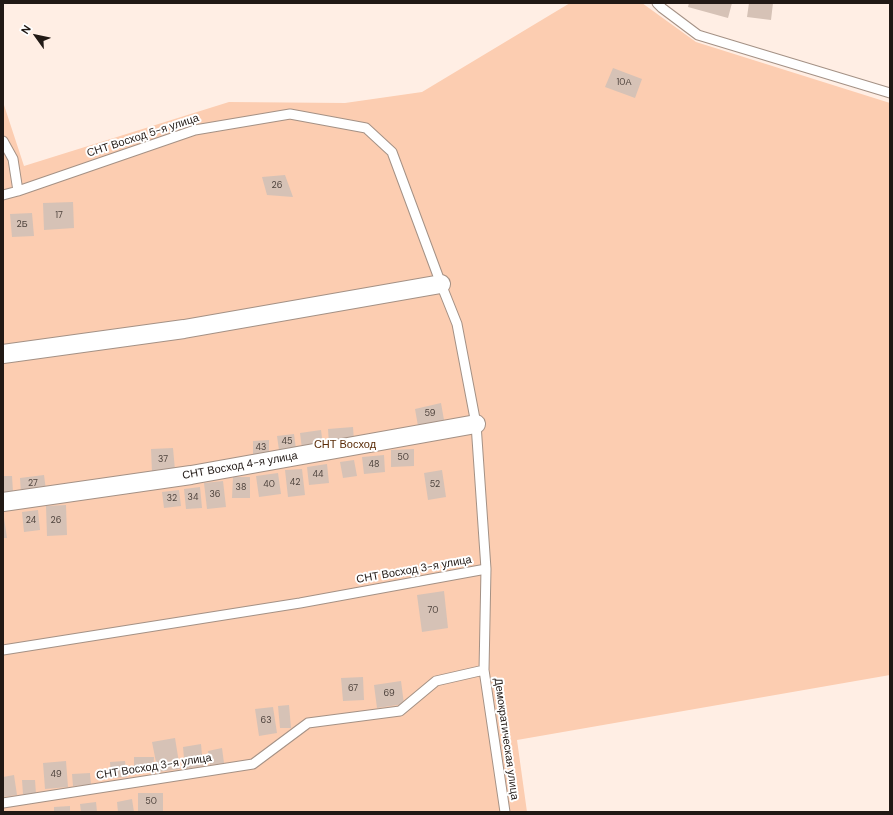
<!DOCTYPE html>
<meta charset="utf-8">
<style>
body{margin:0}
#map{position:relative;width:893px;height:815px;overflow:hidden;background:#ffeee4;font-family:"DM Sans",sans-serif}
canvas{display:block}
.frame{position:absolute;inset:0;border:4px solid #211915;pointer-events:none}
.north{position:absolute;left:16px;top:16px;width:40px;height:40px;-webkit-text-stroke:3px #fff;paint-order:stroke;rotate:303deg;font-size:11px;font-weight:700;line-height:16px;text-align:center;color:#211915}
.north::after{content:'';display:block;margin:auto;width:14px;height:18px;background:#211915;clip-path:polygon(50% 0,100% 100%,50% 72%,0 100%)}
</style>
<div id="map">
<canvas width="893" height="815"></canvas>
<div class="frame"></div>
<div class="north">N</div>
</div>
<script>
const ctx = document.querySelector('canvas').getContext('2d');
ctx.lineJoin = 'round';
function paint(path, color) { ctx.fillStyle = color; ctx.fill(path, 'evenodd'); }
const shape = rows => new Path2D(rows.map(r => 'M' + r).join(''));
function stroke(path, color, width, dash) { ctx.strokeStyle = color; ctx.lineWidth = width; ctx.lineCap = dash ? 'butt' : 'round'; ctx.setLineDash(dash || []); ctx.stroke(path); }
function write(font, color, halo, rows, align = 'center') {
  ctx.font = font + ' "DM Sans",sans-serif'; ctx.lineWidth = 4; ctx.setLineDash([]); ctx.textBaseline = 'middle'; ctx.strokeStyle = halo; ctx.fillStyle = color; for (const [text, x, y, turn = 0] of rows) {
    ctx.save(); ctx.translate(x, y); ctx.rotate((+turn || 0) * Math.PI / 180); ctx.textAlign = isNaN(turn) ? turn : align; if (halo) ctx.strokeText(text, 0, 0); ctx.fillText(text, 0, 0); ctx.restore();
  }
}
paint(shape([
 [570,3,642,3,696,42,890,103,890,675,517,740,527,812,3,812,3,102,24,166,229,102,345,103,422,92]
]), '#fccdb1');
paint(shape([
 [689,3,732,3,728,18,688,7],
 [749,3,773,3,771,20,747,17],
 [613,68,642,79,635,98,605,87],
 [285,175,293,197,267,195,262,177],
 [73,202,74,228,44,230,43,203],
 [32,213,34,236,12,237,10,214],
 [441,403,444,420,418,426,415,409],
 [353,427,354,441,329,444,328,429],
 [321,430,323,446,302,449,300,433],
 [294,434,296,449,279,450,277,436],
 [269,440,269,456,253,464,253,441],
 [173,448,175,470,152,472,151,449],
 [414,449,414,466,391,467,391,450],
 [384,455,385,472,364,474,362,457],
 [354,460,357,476,343,478,340,462],
 [327,464,329,483,309,485,307,467],
 [302,469,305,495,288,497,285,470],
 [442,470,446,497,428,500,424,473],
 [278,473,281,494,259,497,256,476],
 [44,475,46,490,21,493,20,478],
 [3,476,12,476,13,492,3,493],
 [233,477,250,477,250,498,232,498],
 [223,481,226,507,207,509,204,483],
 [200,487,202,508,186,509,184,489],
 [179,490,181,506,164,508,162,492],
 [66,505,67,535,47,536,46,506],
 [38,510,40,530,24,532,22,512],
 [3,518,4,518,7,538,3,538],
 [444,591,448,628,422,632,417,595],
 [363,677,364,700,343,701,341,678],
 [401,681,404,704,377,708,374,685],
 [289,705,291,728,280,728,278,706],
 [273,707,277,733,259,736,255,709],
 [175,738,180,769,158,772,152,742],
 [201,744,203,766,185,769,183,747],
 [222,748,224,763,210,765,208,751],
 [134,757,154,757,153,772,134,772],
 [66,761,68,787,45,789,43,763],
 [125,761,127,777,111,778,110,762],
 [90,773,91,785,73,786,72,774],
 [14,775,17,795,3,797,3,777],
 [22,780,35,780,36,794,23,794],
 [138,793,163,793,163,811,138,811],
 [132,799,134,812,118,812,117,802],
 [96,802,97,812,81,812,80,804],
 [70,806,70,812,54,812,54,807]
]), '#d6c2b6');
const lane = shape([
 [657,3,662,8,698,35,890,93],
 [3,141,13,159,18,191],
 [3,195,18,191,195,130,290,114,366,128,392,152,441,284,457,324,476,424,486,569,484,670,436,681,400,711,308,723,253,764,3,803],
 [3,650,300,603,486,569],
 [484,670,505,812]
]);
const street = shape([
 [3,354,184,329,441,284],
 [3,502,191,475,476,424]
]);
stroke(lane, '#a49185', 11);
stroke(street, '#a49185', 20);
stroke(lane, '#fff', 9);
stroke(street, '#fff', 18);
write('9px', '#4e433d', null, [
 ["10А",624,83],
 ["26",277,186],
 ["17",59,216],
 ["2Б",22,225],
 ["59",430,414],
 ["45",287,442],
 ["43",261,448],
 ["50",403,458],
 ["37",163,460],
 ["48",374,465],
 ["44",318,475],
 ["42",295,483],
 ["27",33,484],
 ["40",269,485],
 ["52",435,485],
 ["38",241,488],
 ["36",215,495],
 ["34",193,498],
 ["32",172,499],
 ["24",31,521],
 ["26",56,521],
 ["70",433,611],
 ["67",353,689],
 ["69",389,694],
 ["63",266,721],
 ["49",56,775],
 ["50",151,802]
]);
write('11px', '#211915', '#fff', [
 ["СНТ Восход 5-я улица",143,136,-18],
 ["СНТ Восход 4-я улица",240,466,-10],
 ["СНТ Восход 3-я улица",414,570,-10],
 ["Демократическая улица",506,739,82],
 ["СНТ Восход 3-я улица",154,767,-9]
]);
write('11px', '#5a2b07', '#fff', [
 ["СНТ Восход",345,445]
]);
</script>
